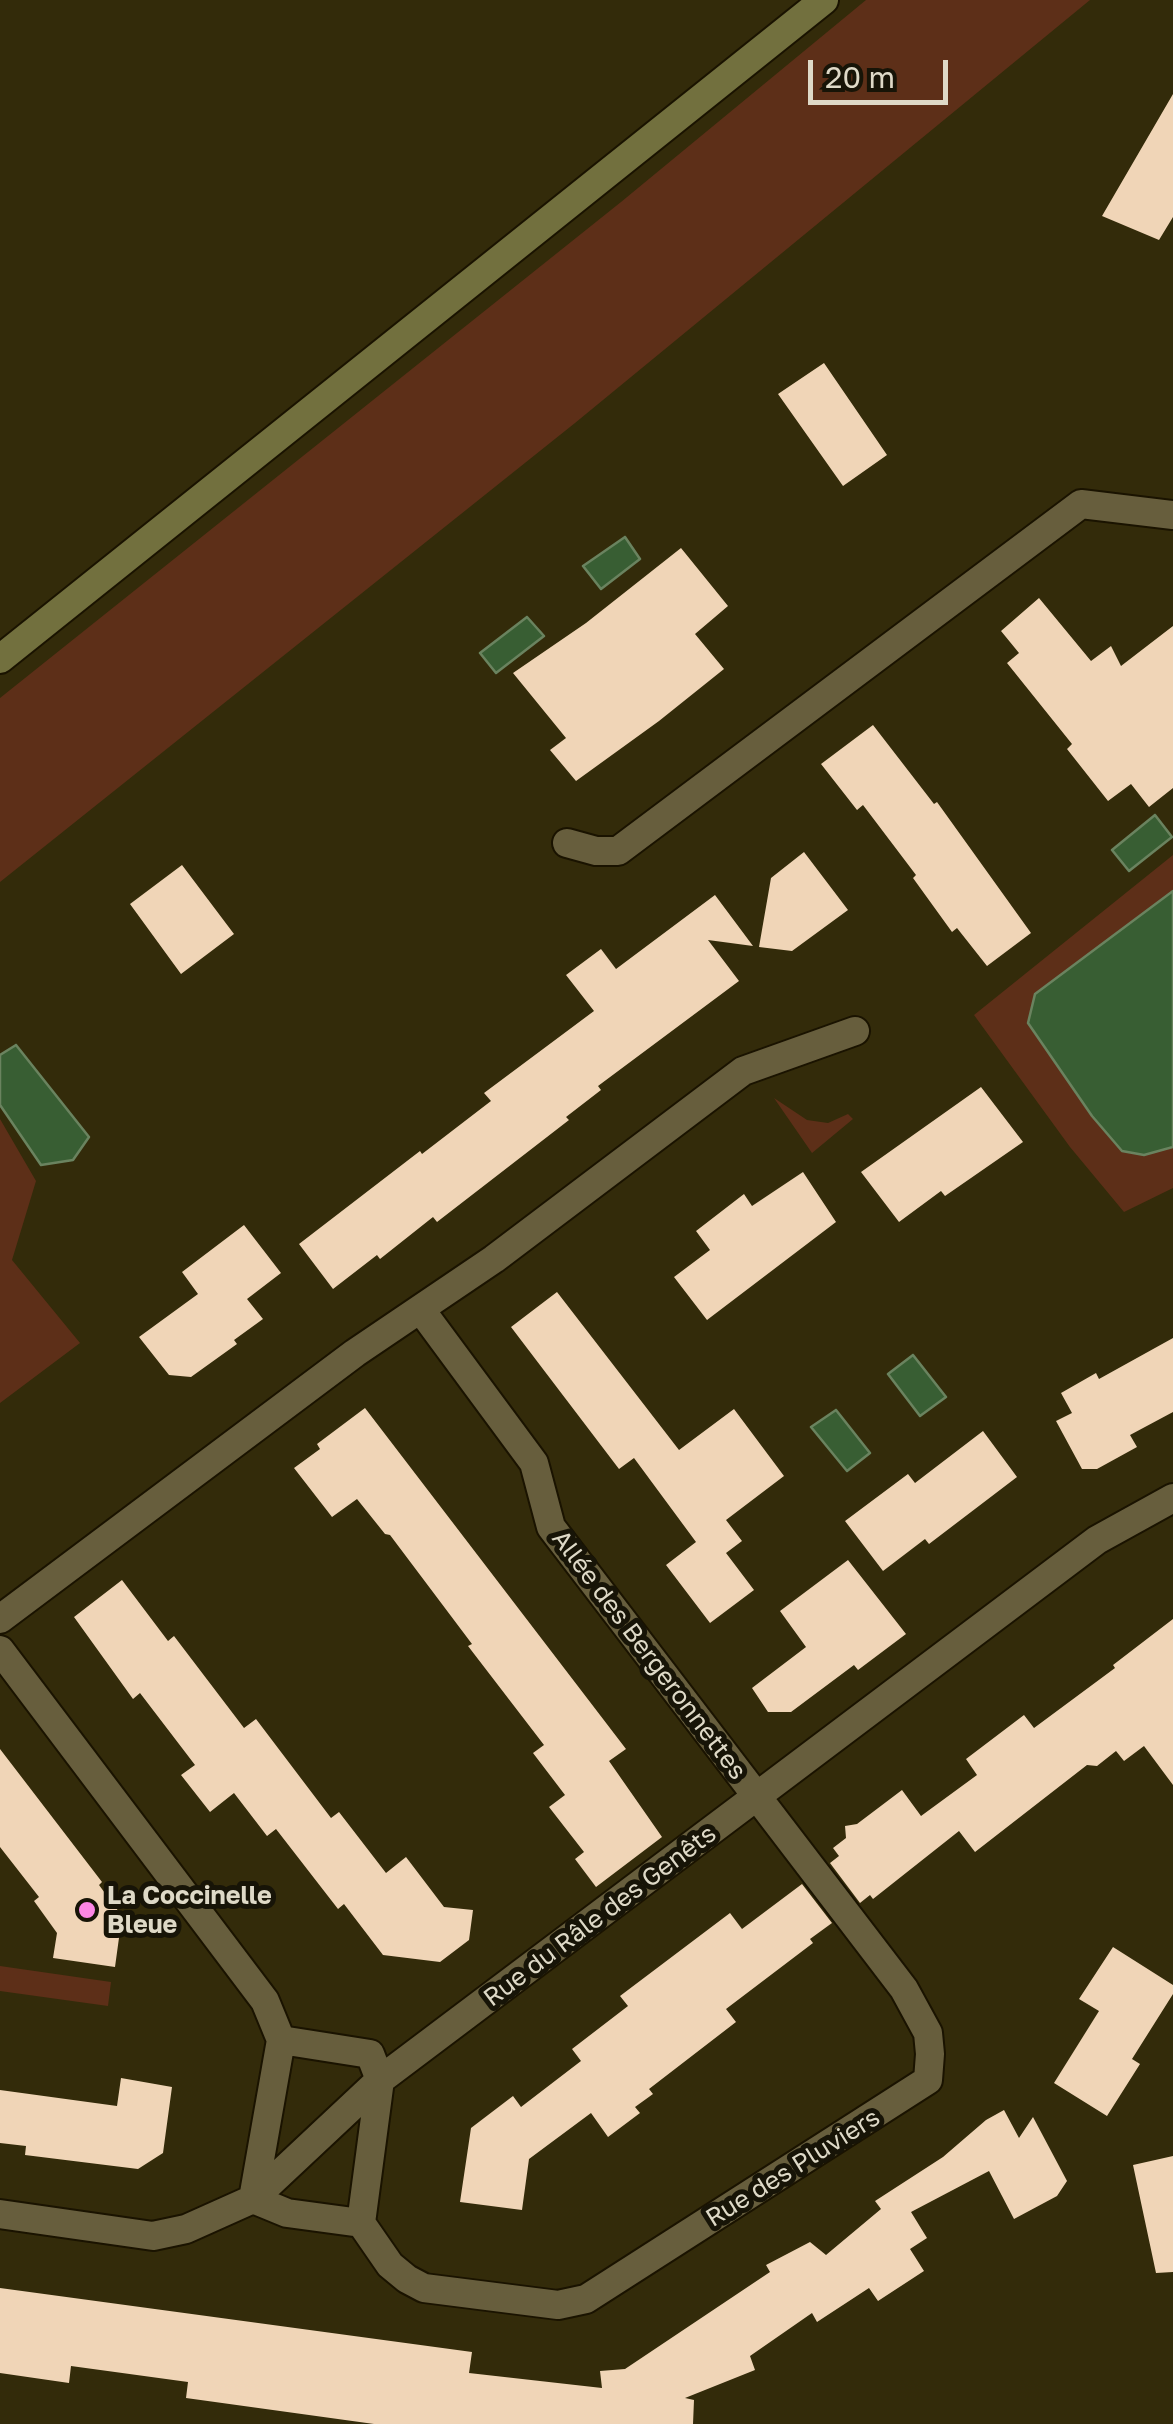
<!DOCTYPE html>
<meta charset="utf-8">
<style>
body{margin:0}
#map{position:relative;width:1173px;height:2424px;overflow:hidden;background:#332b0a;font-family:"Golos Text",sans-serif}
canvas{display:block}
.scale{position:absolute;left:808px;top:60px;width:140px;height:45px;box-sizing:border-box;border:5px solid #ded9c7;border-top:0;padding-left:12px;font-size:30px;line-height:35px;white-space:nowrap;color:#ded9c7;-webkit-text-stroke:8px #171407;paint-order:stroke}
</style>
<div id="map">
<canvas width="1173" height="2424"></canvas>
<div class="scale">20 m</div>
</div>
<script>
const ctx = document.querySelector('canvas').getContext('2d');
ctx.lineJoin = 'round';
function paint(path, color) { ctx.fillStyle = color; ctx.fill(path, 'evenodd'); }
const shape = rows => new Path2D(rows.map(r => 'M' + r).join(''));
function stroke(path, color, width, dash) { ctx.strokeStyle = color; ctx.lineWidth = width; ctx.lineCap = dash ? 'butt' : 'round'; ctx.setLineDash(dash || []); ctx.stroke(path); }
function write(font, color, halo, rows, align = 'center') {
  ctx.font = font + ' "Golos Text",sans-serif'; ctx.lineWidth = 10; ctx.setLineDash([]); ctx.textBaseline = 'middle'; ctx.strokeStyle = halo; ctx.fillStyle = color; for (const [text, x, y, turn = 0] of rows) {
    ctx.save(); ctx.translate(x, y); ctx.rotate((+turn || 0) * Math.PI / 180); ctx.textAlign = isNaN(turn) ? turn : align; if (halo) ctx.strokeText(text, 0, 0); ctx.fillText(text, 0, 0); ctx.restore();
  }
}
paint(shape([
 [866,0,1090,0,575,423,0,882,0,698,621,202],
 [1173,855,1173,1188,1124,1212,1070,1147,974,1015],
 [774,1098,807,1120,828,1123,848,1114,853,1119,812,1153],
 [0,1119,36,1181,12,1260,80,1343,0,1403],
 [0,1966,111,1982,108,2006,0,1991]
]), '#5d2f18');
const water = shape([
 [625,537,640,559,601,589,583,566,625,537],
 [527,617,544,636,496,673,480,653,527,617],
 [1155,815,1172,837,1129,871,1112,850,1155,815],
 [1173,891,1173,1147,1144,1155,1122,1151,1092,1116,1028,1023,1035,994,1173,891],
 [16,1045,89,1137,73,1160,41,1165,0,1105,0,1055,16,1045],
 [913,1355,946,1397,920,1416,888,1374,913,1355],
 [836,1410,870,1453,847,1471,811,1427,836,1410]
]);
paint(water, '#385e33');
stroke(water, '#6a835f', 2.5);
paint(shape([
 [1173,94,1173,217,1159,240,1102,216],
 [824,363,887,455,843,486,778,394],
 [681,548,728,606,695,634,724,669,659,721,576,781,550,750,566,738,513,673,586,623],
 [1039,598,1091,661,1111,646,1121,666,1173,626,1173,788,1149,807,1131,784,1108,801,1067,749,1072,744,1007,663,1019,653,1001,631],
 [873,725,934,804,937,802,1031,933,987,966,957,928,952,932,913,878,916,875,863,805,857,810,821,764],
 [804,852,848,910,792,951,759,947,771,878],
 [182,865,234,934,181,974,130,904],
 [715,895,753,946,708,940,739,981,598,1086,601,1090,566,1117,569,1120,437,1222,433,1217,380,1259,377,1255,333,1289,299,1244,420,1151,422,1154,491,1101,484,1093,594,1011,566,975,601,949,616,969],
 [981,1087,1023,1142,945,1196,941,1191,899,1222,861,1172],
 [803,1172,836,1222,707,1320,674,1277,710,1250,696,1231,744,1194,752,1206],
 [244,1225,281,1273,247,1299,263,1319,234,1340,237,1344,191,1377,169,1375,139,1337,198,1294,182,1272],
 [557,1292,679,1450,734,1409,784,1476,726,1520,742,1541,726,1553,754,1590,710,1623,666,1565,696,1542,634,1458,619,1469,511,1327],
 [1173,1338,1173,1412,1130,1435,1137,1447,1097,1469,1082,1469,1056,1421,1072,1413,1061,1393,1096,1373,1099,1379],
 [365,1408,626,1749,609,1761,662,1837,596,1887,575,1859,584,1852,549,1807,565,1795,533,1753,544,1745,468,1646,472,1644,390,1535,385,1534,357,1499,332,1517,294,1468,320,1449,317,1444],
 [983,1431,1017,1477,929,1544,925,1539,883,1571,845,1521,908,1474,915,1483],
 [848,1560,906,1634,858,1670,854,1665,791,1712,768,1712,752,1688,806,1647,780,1611],
 [122,1580,168,1641,174,1636,244,1728,256,1719,331,1818,339,1812,386,1873,406,1857,444,1907,473,1910,469,1940,440,1962,383,1955,344,1904,338,1909,276,1829,267,1836,234,1793,210,1812,181,1775,195,1765,140,1693,133,1699,74,1617],
 [1173,1619,1173,1785,1144,1746,1124,1761,1116,1751,1097,1766,1087,1765,975,1852,959,1831,873,1899,870,1895,860,1903,830,1863,839,1856,833,1848,846,1838,845,1826,857,1824,902,1790,921,1816,977,1775,966,1759,1024,1715,1034,1728,1115,1668,1113,1665],
 [0,1749,102,1882,99,1885,122,1916,115,1967,53,1958,57,1933,34,1901,39,1897,0,1847],
 [802,1884,832,1923,810,1939,813,1943,726,2009,736,2022,649,2089,653,2094,635,2107,640,2113,608,2137,591,2113,529,2159,522,2210,460,2202,471,2128,513,2096,521,2107,581,2061,572,2049,628,2006,620,1996,730,1913,742,1929],
 [1113,1947,1173,1985,1173,1994,1132,2059,1140,2064,1107,2116,1054,2083,1099,2011,1079,1999],
 [121,2078,172,2087,163,2153,138,2169,25,2155,26,2146,0,2143,0,2090,117,2106],
 [1004,2110,1019,2138,1033,2117,1067,2181,1057,2196,1014,2219,989,2171,911,2212,927,2238,910,2249,924,2271,878,2301,869,2288,817,2322,812,2313,750,2356,755,2370,685,2398,694,2400,693,2424,374,2424,186,2398,188,2382,71,2366,69,2383,0,2373,0,2288,472,2352,469,2373,602,2388,600,2371,625,2369,770,2272,766,2265,810,2242,826,2255,881,2209,875,2201,943,2157,986,2120],
 [1173,2156,1173,2272,1156,2273,1133,2165]
]), '#f0d5b7');
const minor = shape([
 [567,843,596,851,618,851,1081,504,1173,515],
 [0,1619,355,1353,494,1259,743,1071,855,1031],
 [0,1650,265,2001,281,2040],
 [281,2040,253,2199,287,2213,361,2223],
 [281,2040,370,2054,380,2080,361,2223],
 [0,2214,153,2236,186,2229,253,2199,380,2080,1097,1540,1173,1498],
 [361,2223,390,2265,407,2279,424,2288,558,2305,586,2299,928,2080,930,2054,928,2033,904,1989,551,1527,534,1463,421,1310]
]);
const secondary = shape([
 [0,659,824,0]
]);
stroke(minor, '#1a1300', 32);
stroke(secondary, '#1a1300', 32);
stroke(minor, '#675e3d', 28);
stroke(secondary, '#72703e', 28);
for (const [x, y, r, color] of [
 [87,1910,10,"#fb86e5"]
]) { const dot = new Path2D(); dot.arc(x, y, r, 0, 2 * Math.PI); ctx.fillStyle = color; ctx.fill(dot); stroke(dot, '#171407', 4); }
write('25px', '#ded9c7', '#171407', [
 ["Allée des Bergeronnettes",649,1655,53],
 ["Rue du Râle des Genêts",600,1916,-37],
 ["Rue des Pluviers",793,2168,-32]
]);
write('bold 25px', '#ded9c7', '#171407', [
 ["La Coccinelle",107,1896],
 ["Bleue",107,1925]
], 'left');
</script>
